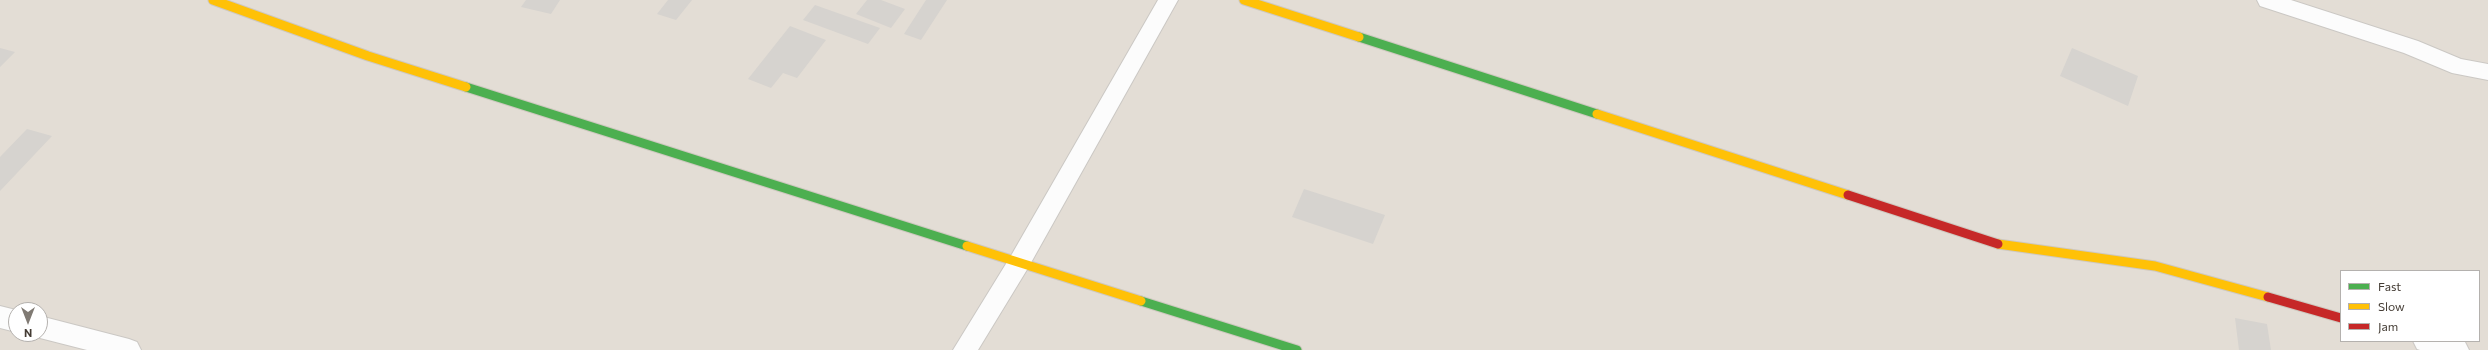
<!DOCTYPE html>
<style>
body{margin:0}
#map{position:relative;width:2488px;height:350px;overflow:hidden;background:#eeece8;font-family:Commissioner,sans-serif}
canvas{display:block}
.legend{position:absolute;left:2340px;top:270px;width:140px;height:72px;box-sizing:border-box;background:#fff;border:1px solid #b4b1ae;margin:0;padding:5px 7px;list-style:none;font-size:12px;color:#443c34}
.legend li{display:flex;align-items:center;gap:8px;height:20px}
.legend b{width:20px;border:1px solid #b4b1ae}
.north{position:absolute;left:8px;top:302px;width:40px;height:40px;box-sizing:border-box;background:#fff;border:1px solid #b4b1ae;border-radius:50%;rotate:180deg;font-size:11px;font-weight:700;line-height:16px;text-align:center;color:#443c34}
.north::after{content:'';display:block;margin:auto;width:14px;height:18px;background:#807a73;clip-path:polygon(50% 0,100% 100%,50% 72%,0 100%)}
</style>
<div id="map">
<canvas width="2488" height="350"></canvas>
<ul class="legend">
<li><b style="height:5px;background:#4caf50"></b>Fast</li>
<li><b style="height:5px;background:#ffc107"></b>Slow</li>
<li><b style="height:5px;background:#c62828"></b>Jam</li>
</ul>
<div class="north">N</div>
</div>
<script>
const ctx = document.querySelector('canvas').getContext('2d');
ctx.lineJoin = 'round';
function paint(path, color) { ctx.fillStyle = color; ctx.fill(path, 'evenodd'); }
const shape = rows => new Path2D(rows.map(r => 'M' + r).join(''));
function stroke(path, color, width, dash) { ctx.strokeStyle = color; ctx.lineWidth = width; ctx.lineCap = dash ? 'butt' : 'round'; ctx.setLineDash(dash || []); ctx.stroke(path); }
paint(shape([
 [0,0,2488,0,2488,350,0,350],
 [2341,271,2479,271,2479,341,2341,341],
 [16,310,40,310,40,334,16,334]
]), '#e3ddd5');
paint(shape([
 [526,0,560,0,551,14,521,7],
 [668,0,692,0,676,20,657,14],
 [867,0,881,0,905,9,891,28,856,14],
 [926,0,947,0,921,40,904,34],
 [815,5,880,28,868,44,803,20],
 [790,26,826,40,797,78,783,73,771,88,748,79],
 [0,48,15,52,0,67],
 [2072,48,2138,76,2128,106,2060,76],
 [27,129,52,136,0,191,0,157],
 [1304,189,1385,215,1373,244,1292,217],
 [2235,318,2267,324,2271,350,2239,350]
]), '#d6d3cf');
const street = shape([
 [1158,0,1178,0,1028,268,978,350,953,350,1012,254,1158,0],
 [2257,0,2291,0,2418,41,2461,59,2488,64,2488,80,2452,73,2404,53,2260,6,2257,0],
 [0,306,16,310,16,332,0,328,0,306],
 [40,316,129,339,137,342,141,350,87,350,40,338,31,334,40,334,40,316],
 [2413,341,2462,341,2465,342,2469,350,2420,350,2417,349,2413,341]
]);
const fast = shape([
 [1359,37,1597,114],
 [466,87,967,246],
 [1141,301,1297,350]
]);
const slow = shape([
 [213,0,368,56,466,87],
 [1244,0,1359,37],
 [1597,114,1848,195],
 [1998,244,2155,266,2268,297],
 [967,246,1141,301]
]);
const jam = shape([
 [1848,195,1998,244],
 [2268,297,2341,318]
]);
stroke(street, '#cbc8c4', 2);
stroke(fast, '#cec8bf', 11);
stroke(slow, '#cec8bf', 11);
stroke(jam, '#cec8bf', 11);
paint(street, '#fcfcfc');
stroke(fast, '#4caf50', 9);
stroke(slow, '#ffc107', 9);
stroke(jam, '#c62828', 9);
</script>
